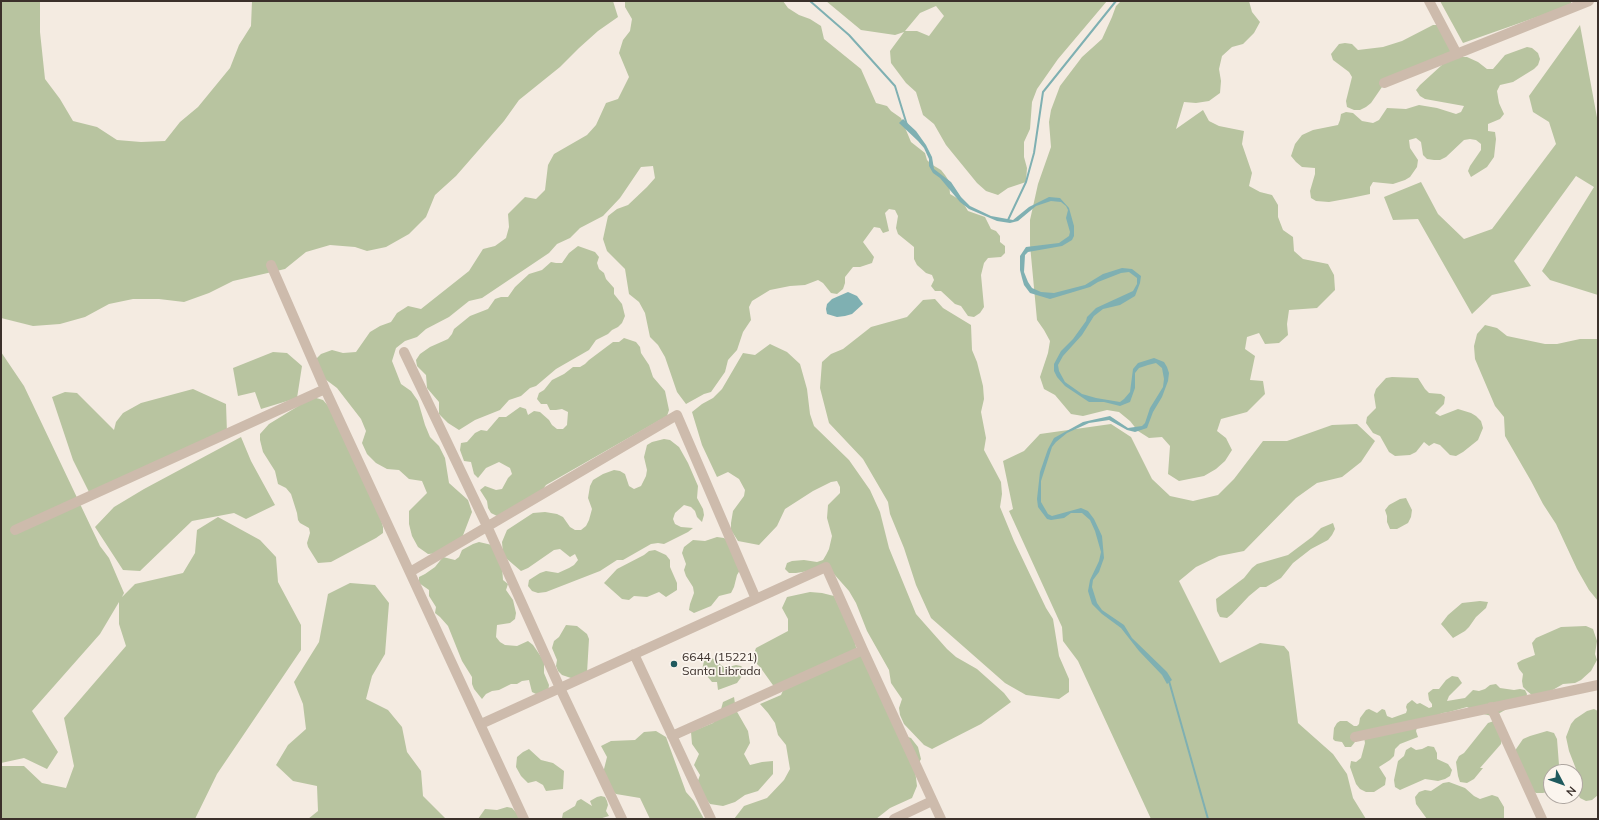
<!DOCTYPE html>
<style>
body{margin:0}
#map{position:relative;width:1599px;height:820px;overflow:hidden;background:#f4ebe1;font-family:Mulish,sans-serif}
canvas{display:block}
.frame{position:absolute;inset:0;border:2px solid #3b302b;pointer-events:none}
.north{position:absolute;left:1543px;top:764px;width:40px;height:40px;box-sizing:border-box;background:#fbf5ee;border:1px solid #aea6a0;border-radius:50%;rotate:131deg;font-size:11px;font-weight:700;line-height:16px;text-align:center;color:#3b302b}
.north::after{content:'';display:block;margin:auto;width:14px;height:18px;background:#1f5a5e;clip-path:polygon(50% 0,100% 100%,50% 72%,0 100%)}
</style>
<div id="map">
<canvas width="1599" height="820"></canvas>
<div class="frame"></div>
<div class="north">N</div>
</div>
<script>
const ctx = document.querySelector('canvas').getContext('2d');
ctx.lineJoin = 'round';
function paint(path, color) { ctx.fillStyle = color; ctx.fill(path, 'evenodd'); }
const shape = rows => new Path2D(rows.map(r => 'M' + r).join(''));
function stroke(path, color, width, dash) { ctx.strokeStyle = color; ctx.lineWidth = width; ctx.lineCap = dash ? 'butt' : 'round'; ctx.setLineDash(dash || []); ctx.stroke(path); }
function write(font, color, halo, rows, align = 'center') {
  ctx.font = font + ' Mulish,sans-serif'; ctx.lineWidth = 3.5; ctx.setLineDash([]); ctx.textBaseline = 'middle'; ctx.strokeStyle = halo; ctx.fillStyle = color; for (const [text, x, y, turn = 0] of rows) {
    ctx.save(); ctx.translate(x, y); ctx.rotate((+turn || 0) * Math.PI / 180); ctx.textAlign = isNaN(turn) ? turn : align; if (halo) ctx.strokeText(text, 0, 0); ctx.fillText(text, 0, 0); ctx.restore();
  }
}
paint(shape([
 [1,1,40,1,40,32,45,79,60,99,73,121,97,127,117,140,141,142,165,141,180,122,198,107,230,68,239,45,251,26,252,1,613,1,618,17,598,31,579,48,560,67,519,100,504,121,456,176,435,195,426,217,409,234,386,247,367,251,355,247,330,245,306,252,285,269,233,281,209,293,184,302,159,299,133,299,109,304,85,317,60,324,33,326,1,318],
 [625,1,783,1,788,8,799,15,810,19,821,26,824,39,861,69,876,103,887,106,891,111,901,118,911,142,925,153,927,160,931,164,941,170,945,175,949,181,950,194,962,201,968,211,985,217,991,229,996,231,1000,236,1000,242,1005,246,1005,253,1001,257,988,258,984,263,981,275,984,307,980,313,974,317,968,316,961,306,955,304,941,291,935,291,931,286,934,280,932,275,926,273,917,265,914,259,914,247,898,234,896,228,898,216,895,210,889,209,885,213,889,231,883,233,880,228,874,227,863,242,874,257,872,263,860,267,853,267,845,277,845,283,843,289,837,294,831,293,823,283,818,280,805,285,790,286,770,290,752,301,749,307,751,320,743,332,737,350,728,360,725,372,711,392,704,394,686,404,677,392,665,357,658,345,650,337,645,313,639,302,629,294,625,269,607,251,603,239,608,216,617,209,628,205,647,187,655,178,653,166,641,167,620,198,603,216,580,228,570,238,557,244,549,253,482,298,469,301,449,317,426,329,417,337,405,341,396,348,392,361,401,384,411,391,418,401,425,425,430,437,439,446,445,458,449,483,468,500,472,512,462,538,441,553,428,554,418,547,412,536,409,524,409,511,427,493,422,481,409,479,399,470,387,469,376,463,367,454,362,443,366,431,361,419,337,388,317,373,313,362,321,354,332,350,343,353,356,352,370,332,380,326,391,322,397,313,408,306,421,309,469,271,483,249,495,246,506,238,509,227,508,214,525,197,536,199,545,190,548,165,554,154,587,135,596,125,606,103,618,99,629,77,619,53,623,40,630,31,632,19,625,7],
 [826,1,1107,1,1058,59,1037,89,1032,102,1030,129,1024,142,1024,157,1027,168,1026,182,1008,188,998,195,986,191,977,183,946,145,934,124,923,115,916,92,906,83,891,63,890,51,904,32,895,35,861,30],
 [936,6,944,16,929,36,917,31,905,31,920,13],
 [1121,1,1249,1,1252,12,1260,22,1254,33,1243,44,1232,47,1222,56,1219,69,1221,81,1220,93,1209,101,1196,103,1184,102,1176,129,1203,110,1209,121,1219,126,1244,131,1242,144,1252,173,1249,186,1260,192,1272,195,1278,205,1278,217,1283,230,1293,237,1294,251,1303,259,1328,264,1334,275,1335,290,1317,308,1289,310,1287,324,1288,335,1279,343,1265,344,1259,333,1247,337,1245,349,1255,356,1250,380,1263,381,1265,394,1247,412,1221,419,1217,431,1226,438,1232,450,1225,461,1216,469,1204,476,1179,481,1168,474,1170,446,1162,437,1149,438,1138,431,1130,421,1119,412,1107,410,1083,416,1071,414,1055,395,1044,389,1040,377,1048,353,1050,341,1044,330,1037,320,1030,245,1030,220,1038,184,1051,147,1049,122,1051,110,1060,86,1082,57,1102,39,1112,17,1116,6],
 [1440,1,1571,1,1571,5,1463,43],
 [1433,25,1441,25,1452,52,1382,87,1371,103,1366,107,1360,110,1354,110,1347,107,1346,101,1352,77,1349,72,1333,60,1331,54,1339,44,1345,43,1352,44,1358,50,1383,47,1402,41],
 [1580,25,1598,123,1598,295,1550,280,1542,271,1594,187,1576,176,1514,261,1531,286,1492,295,1472,314,1418,219,1393,220,1384,197,1421,182,1438,214,1464,239,1492,229,1556,144,1549,122,1533,112,1529,96],
 [1527,47,1532,48,1538,53,1540,59,1538,65,1534,69,1513,82,1500,85,1497,91,1499,103,1504,114,1500,119,1488,124,1488,131,1495,132,1496,139,1494,157,1487,167,1471,177,1468,171,1470,166,1481,150,1481,144,1476,140,1470,139,1464,140,1446,157,1440,160,1434,160,1427,159,1423,155,1421,142,1416,138,1409,140,1410,148,1418,160,1417,167,1410,177,1405,180,1393,184,1373,182,1370,187,1370,194,1351,198,1329,202,1316,201,1311,198,1310,191,1315,174,1315,168,1302,167,1296,162,1291,156,1295,144,1302,135,1313,130,1338,125,1340,120,1341,114,1346,112,1353,113,1362,121,1373,123,1379,120,1387,108,1406,109,1419,105,1437,108,1456,114,1461,112,1464,106,1425,99,1420,96,1416,90,1420,85,1443,64,1460,57,1467,57,1478,62,1487,69,1493,69,1505,55],
 [578,246,595,252,599,257,597,263,599,269,604,273,606,279,614,288,614,294,622,304,625,316,622,323,618,327,612,330,608,334,596,340,589,350,556,369,536,386,530,388,521,396,509,400,500,410,475,420,459,430,448,423,439,414,439,402,427,388,426,375,417,366,416,360,420,354,430,347,448,339,452,334,454,329,470,316,488,309,495,299,501,297,508,297,515,287,529,274,542,270,551,262,556,263,562,263,569,253],
 [935,299,943,308,971,325,972,350,977,362,983,386,984,399,981,412,986,438,984,450,1001,482,1002,494,1000,507,1014,541,1046,608,1053,619,1059,656,1069,679,1069,692,1059,699,1026,695,1005,683,931,618,916,585,904,548,890,514,888,502,863,459,829,423,820,388,822,362,831,354,843,349,871,327,907,317,923,300],
 [1485,325,1497,328,1507,336,1545,344,1557,344,1580,339,1598,339,1598,601,1589,590,1577,569,1556,524,1543,504,1531,481,1505,436,1504,417,1495,406,1475,359,1474,346,1477,334],
 [624,338,636,342,640,347,641,353,649,365,653,377,665,391,669,410,667,416,546,485,538,496,497,516,491,513,488,508,487,501,480,490,485,486,496,490,502,489,508,478,512,474,510,468,499,462,486,468,478,478,474,474,471,462,464,461,460,450,461,443,467,442,475,433,481,430,487,431,499,417,506,417,520,407,526,409,528,415,534,411,540,412,549,420,552,425,557,429,563,429,567,425,568,412,562,409,556,410,550,410,547,404,541,404,537,399,539,393,544,390,552,380,564,374,573,367,580,367,585,364,589,360,613,342,619,342],
 [770,344,787,352,800,364,807,389,810,414,814,426,849,460,870,490,880,512,889,548,916,614,947,649,956,657,977,669,1004,693,1011,702,981,724,932,749,924,745,904,724,900,715,899,708,902,699,891,683,889,670,867,631,856,603,849,591,826,565,815,570,796,573,789,573,785,569,787,563,792,561,804,560,817,562,823,560,826,555,829,549,832,536,827,518,828,505,840,493,840,487,837,481,831,482,813,491,785,509,777,526,759,545,738,541,731,530,731,523,733,511,744,496,745,490,739,479,728,472,717,477,702,445,692,412,702,404,713,398,722,389,743,353,755,355],
 [1,352,24,386,100,546,109,558,124,593,122,597,135,584,183,573,195,553,197,530,218,517,260,540,276,557,278,582,301,625,301,650,217,774,195,819,1,819,1,766,24,766,42,783,66,788,74,766,64,718,126,646,119,624,119,602,100,634,32,711,58,752,47,769,24,758,1,763],
 [273,352,287,353,302,366,297,398,261,409,255,392,238,396,233,368],
 [1392,377,1418,378,1425,389,1429,393,1441,394,1445,397,1444,404,1435,413,1440,416,1458,409,1471,413,1476,416,1481,421,1483,428,1478,440,1463,452,1456,456,1450,455,1440,445,1434,443,1429,446,1424,442,1416,452,1410,455,1395,456,1389,452,1380,436,1373,433,1366,423,1367,417,1376,408,1374,395,1376,389,1386,378],
 [193,389,226,404,227,433,90,494,73,460,52,397,65,392,77,393,114,430,116,422,123,413,141,403],
 [313,397,323,400,331,409,379,512,383,527,383,533,376,538,331,562,318,563,308,547,307,543,310,533,309,528,300,523,298,520,297,513,291,494,286,488,278,484,275,471,263,452,260,440,260,434,269,424],
 [1111,424,1131,437,1152,479,1170,496,1193,501,1218,495,1234,479,1263,441,1287,441,1332,425,1357,424,1375,441,1361,462,1342,477,1317,483,1296,498,1244,551,1219,556,1196,567,1179,581,1220,663,1260,643,1284,646,1289,652,1298,723,1333,754,1347,774,1353,798,1366,819,1151,819,1078,661,1063,641,1062,627,1009,511,1013,509,1003,461,1024,451,1040,434],
 [241,437,251,461,275,505,246,519,234,513,192,521,140,571,123,570,95,527,114,507,144,489],
 [664,439,670,440,679,447,688,463,698,486,697,498,703,509,704,515,702,522,697,517,695,511,691,507,684,505,675,513,673,519,675,524,681,527,693,528,688,532,664,544,658,543,651,544,623,560,617,560,600,571,546,592,538,593,532,591,528,586,529,580,540,573,546,571,558,573,569,568,574,565,578,560,575,554,570,557,560,549,554,550,528,568,521,571,507,559,503,554,502,542,507,530,533,513,545,512,557,514,563,517,570,527,575,530,581,530,586,526,589,520,592,509,588,498,590,486,593,480,603,474,614,470,620,471,625,474,629,486,634,489,641,486,646,476,647,470,644,457,647,445,652,442],
 [1406,498,1412,510,1411,517,1408,523,1397,529,1390,529,1387,522,1387,516,1385,510,1389,505,1400,499],
 [1333,523,1335,529,1332,535,1328,540,1311,549,1293,563,1281,578,1266,587,1260,587,1249,596,1232,614,1227,618,1220,617,1217,611,1216,599,1244,578,1252,568,1257,564,1288,555,1312,537,1321,528],
 [717,537,724,538,729,542,740,570,737,575,734,587,731,593,719,596,711,606,694,613,689,610,690,604,694,593,693,587,686,576,684,570,686,564,682,553,684,547,693,540,705,541],
 [479,542,492,545,502,566,503,580,508,584,506,590,513,600,516,613,515,619,510,623,497,625,496,637,500,642,505,645,517,646,528,641,533,645,544,661,544,673,549,685,548,692,536,694,532,692,529,680,522,681,517,684,511,684,499,690,492,691,486,694,482,699,474,689,472,684,472,677,462,661,448,626,440,617,435,613,436,607,429,596,429,590,419,583,419,577,425,574,435,567,443,557,455,560,459,557,462,550,473,544],
 [655,550,666,555,670,560,670,567,677,583,677,590,666,597,659,592,647,597,634,596,629,600,622,599,604,583,617,569,644,555,649,551],
 [350,583,375,585,389,603,385,654,372,676,366,699,388,710,402,727,407,752,421,771,423,796,446,819,308,819,318,811,317,786,293,781,276,765,288,745,306,729,303,704,294,682,319,642,328,594],
 [810,592,822,593,834,596,854,639,857,651,872,669,899,734,911,738,918,747,921,759,915,770,917,786,912,798,890,808,876,819,734,819,744,806,767,798,784,780,790,769,786,745,778,735,775,723,768,713,760,704,781,695,786,684,775,688,760,667,752,659,756,648,788,631,788,619,782,608,787,597],
 [1480,601,1488,602,1486,608,1476,617,1469,627,1465,631,1453,638,1441,624,1448,615,1462,603],
 [566,625,577,626,587,634,589,639,587,673,574,679,562,675,558,671,556,666,557,660,552,648,554,641,559,637],
 [1586,626,1593,629,1597,641,1595,654,1597,660,1591,671,1581,680,1575,683,1563,684,1551,691,1533,696,1527,691,1523,687,1522,681,1523,674,1519,669,1517,663,1522,660,1535,655,1532,643,1536,638,1561,627],
 [708,658,715,659,721,665,725,668,736,665,741,666,743,668,742,676,737,683,718,690,717,682,712,682,702,670,704,661],
 [1452,676,1458,677,1462,683,1449,696,1447,701,1465,698,1473,690,1479,691,1485,689,1490,685,1496,684,1500,688,1514,690,1520,689,1525,690,1527,694,1526,698,1498,714,1492,716,1479,713,1467,707,1449,712,1443,713,1430,718,1418,725,1416,731,1418,737,1400,744,1395,749,1394,756,1390,760,1379,767,1386,778,1385,785,1374,792,1366,792,1360,789,1356,784,1350,767,1351,761,1356,762,1361,758,1365,743,1364,737,1355,742,1351,747,1345,747,1342,742,1335,741,1333,739,1334,728,1337,723,1340,721,1347,721,1354,726,1357,726,1359,724,1360,718,1366,710,1369,709,1377,713,1382,709,1385,710,1387,716,1392,718,1406,713,1407,710,1406,707,1407,704,1412,700,1417,704,1420,703,1429,708,1432,707,1432,704,1429,700,1428,693,1433,689,1439,689,1446,680],
 [734,697,736,710,748,731,750,743,744,754,750,765,762,762,773,761,773,774,758,791,745,795,735,802,723,806,710,804,696,786,700,775,694,765,699,754,692,744,691,732,713,723,720,713,723,702],
 [1594,709,1598,711,1598,795,1592,800,1586,801,1580,798,1575,787,1576,769,1569,751,1566,737,1571,724,1575,719,1587,711],
 [1494,721,1502,737,1501,744,1480,768,1483,768,1474,779,1467,783,1460,782,1458,776,1456,762,1459,756,1464,753,1488,723],
 [656,731,666,737,686,792,694,801,704,819,650,819,640,798,616,794,598,779,604,769,607,757,601,746,611,741,635,740,644,732],
 [1547,731,1554,733,1557,739,1559,765,1566,772,1551,772,1551,791,1543,793,1536,793,1531,790,1514,752,1523,739,1530,736],
 [1428,746,1434,747,1437,753,1437,759,1448,764,1452,770,1450,776,1445,779,1438,781,1425,779,1400,790,1395,787,1394,780,1398,761,1404,756,1406,750,1411,747,1416,750,1422,749],
 [529,749,541,760,553,763,564,771,563,789,546,791,543,785,536,781,528,783,521,776,516,767,517,757,523,752],
 [1449,782,1465,788,1474,796,1480,799,1492,795,1498,797,1504,807,1504,819,1427,819,1416,804,1415,797,1419,792,1425,790,1431,791,1443,783],
 [601,796,605,797,607,801,608,805,606,811,609,816,599,819,563,819,562,818,563,813,575,806,577,801,581,799,592,806,590,801,597,797],
 [507,807,512,808,522,819,478,819,485,809,497,810]
]), '#b8c4a0');
paint(shape([
 [903,119,916,131,926,145,932,157,934,169,951,182,961,197,970,206,991,216,1013,220,1029,207,1049,197,1060,198,1069,208,1074,226,1074,236,1072,240,1062,246,1028,252,1025,255,1024,272,1028,282,1032,288,1041,292,1054,293,1085,285,1103,274,1122,268,1132,269,1141,276,1140,283,1135,296,1120,305,1103,309,1094,316,1082,335,1063,356,1058,365,1059,371,1065,382,1082,394,1096,398,1120,402,1124,399,1130,392,1133,369,1138,363,1154,358,1164,362,1167,367,1169,373,1168,381,1162,397,1153,412,1147,428,1135,432,1127,430,1109,420,1089,423,1067,433,1056,442,1052,447,1041,481,1041,502,1048,514,1052,516,1081,508,1088,511,1094,519,1102,536,1104,558,1099,572,1093,580,1092,587,1097,603,1102,610,1124,625,1132,638,1167,672,1172,680,1167,684,1162,675,1139,651,1121,628,1102,614,1092,604,1088,591,1090,580,1099,561,1101,552,1095,531,1090,520,1082,513,1071,513,1064,518,1051,520,1047,519,1038,507,1037,499,1040,472,1048,449,1054,438,1083,422,1110,416,1128,428,1142,426,1145,423,1150,408,1163,387,1164,379,1162,368,1156,363,1148,365,1139,368,1135,373,1135,388,1130,402,1120,406,1104,402,1089,402,1065,386,1057,377,1054,371,1054,364,1061,351,1073,339,1086,321,1087,317,1096,308,1133,291,1137,284,1137,278,1129,272,1121,273,1098,282,1090,287,1050,299,1030,293,1024,285,1022,278,1020,270,1020,256,1026,247,1059,243,1069,236,1070,232,1066,218,1068,210,1066,206,1061,202,1051,201,1036,206,1018,221,1010,223,997,221,969,209,960,202,940,178,933,173,929,166,929,159,924,148,918,141,899,123],
 [848,292,857,296,863,304,852,314,845,316,837,317,827,314,826,309,827,304,832,299]
]), '#7fb0b2');
stroke(shape([
 [810,1,849,35,895,86,907,125],
 [1008,220,1026,182,1034,153,1043,92,1116,1],
 [1169,681,1208,819]
]), '#7fb0b2', 2);
stroke(shape([
 [1429,1,1457,54],
 [1384,83,1589,1],
 [271,265,325,389,524,819],
 [404,352,487,526,560,688,622,819],
 [15,530,325,389],
 [410,572,677,415,756,599],
 [634,654,711,819],
 [1491,707,1542,819],
 [481,724,826,567,863,650,941,819],
 [672,736,863,650],
 [1355,737,1598,685],
 [894,819,932,801]
]), '#cdbbac', 10);
for (const [x, y, r, color] of [
 [674,664,4,"#1f5a5e"]
]) { const dot = new Path2D(); dot.arc(x, y, r, 0, 2 * Math.PI); ctx.fillStyle = color; ctx.fill(dot); stroke(dot, '#fbf5ee', 1.5); }
write('12px', '#3b302b', '#fbf5ee', [
 ["6644 (15221)",682,657],
 ["Santa Librada",682,671]
], 'left');
</script>
